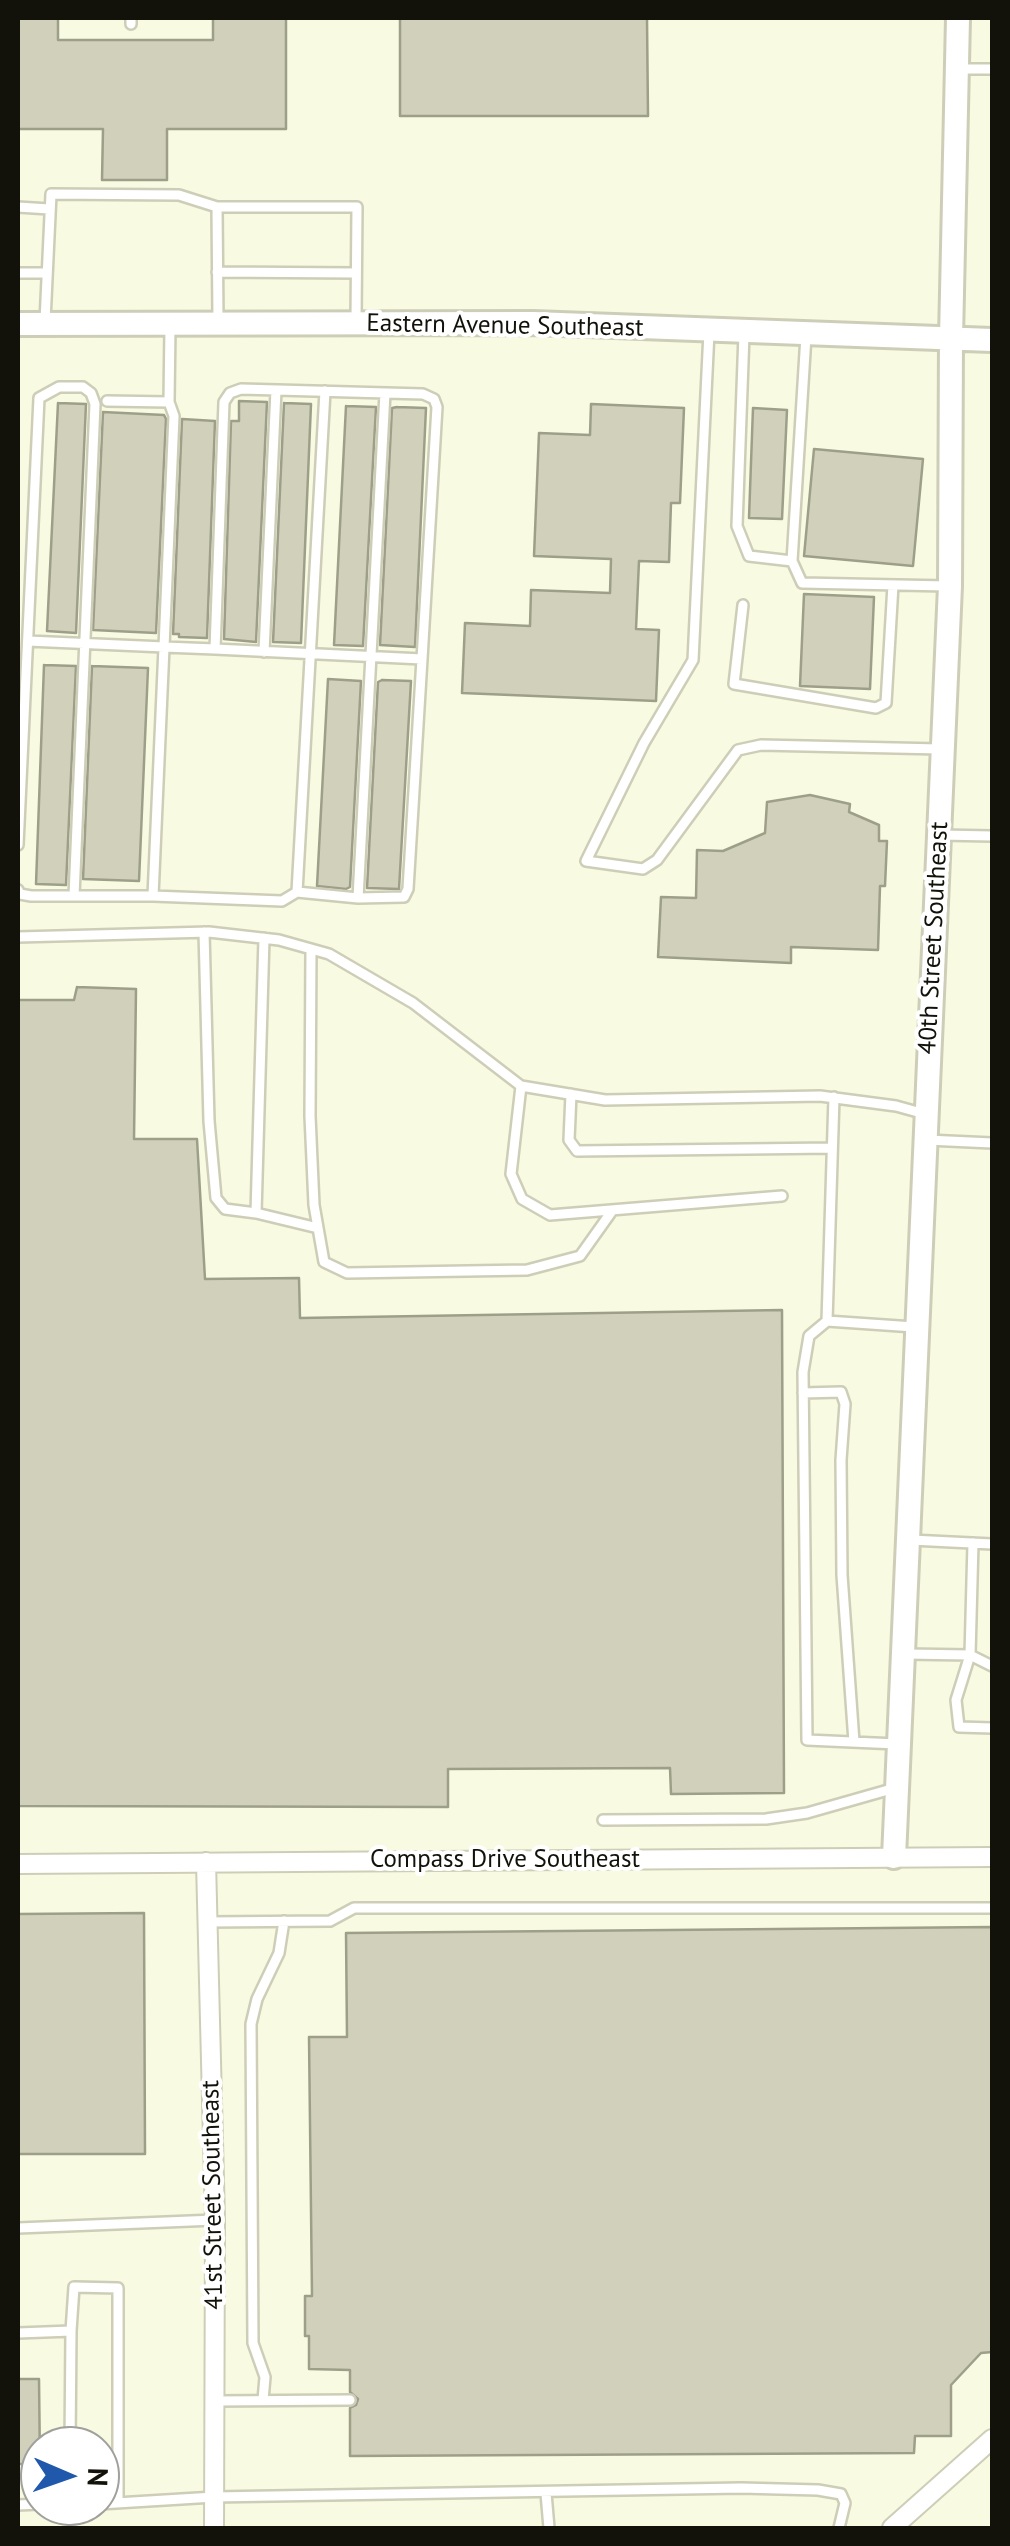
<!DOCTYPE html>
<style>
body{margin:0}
#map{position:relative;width:1010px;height:2546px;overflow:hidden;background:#f9fae2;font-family:"PT Sans",sans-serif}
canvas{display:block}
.frame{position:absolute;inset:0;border:20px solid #12120a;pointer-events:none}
.north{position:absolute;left:20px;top:2426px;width:100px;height:100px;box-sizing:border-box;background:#fff;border:2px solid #a0a09d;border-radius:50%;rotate:92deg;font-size:28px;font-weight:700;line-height:40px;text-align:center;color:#12120a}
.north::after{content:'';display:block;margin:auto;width:35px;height:45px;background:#2059ab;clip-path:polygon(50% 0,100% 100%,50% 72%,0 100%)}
</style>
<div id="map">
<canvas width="1010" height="2546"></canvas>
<div class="frame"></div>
<div class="north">N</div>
</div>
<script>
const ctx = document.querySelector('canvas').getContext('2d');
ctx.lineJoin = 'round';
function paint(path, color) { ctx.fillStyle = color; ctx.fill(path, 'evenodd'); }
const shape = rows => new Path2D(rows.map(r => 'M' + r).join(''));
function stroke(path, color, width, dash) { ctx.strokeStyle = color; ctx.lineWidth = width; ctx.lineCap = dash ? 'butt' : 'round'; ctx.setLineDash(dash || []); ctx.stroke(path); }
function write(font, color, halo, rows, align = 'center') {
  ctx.font = font + ' "PT Sans",sans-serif'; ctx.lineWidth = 8; ctx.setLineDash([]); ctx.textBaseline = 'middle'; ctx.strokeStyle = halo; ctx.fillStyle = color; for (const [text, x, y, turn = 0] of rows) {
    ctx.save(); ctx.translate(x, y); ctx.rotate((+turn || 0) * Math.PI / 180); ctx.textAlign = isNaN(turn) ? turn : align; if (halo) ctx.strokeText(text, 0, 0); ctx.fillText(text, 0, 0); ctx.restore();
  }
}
const building = shape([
 [18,18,58,18,58,40,213,40,213,18,286,18,286,129,167,129,167,180,102,180,103,129,18,129,18,18],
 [400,18,647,18,648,116,400,116,400,18],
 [239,401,267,402,256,642,224,639,231,421,239,421,239,401],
 [58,403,86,404,76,633,47,631,58,403],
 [284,403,311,404,301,643,273,642,284,403],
 [591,404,684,408,680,503,671,503,669,562,639,561,636,629,659,630,656,701,462,693,465,623,530,626,531,590,610,593,611,559,534,556,539,433,590,435,591,404],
 [346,406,376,407,363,646,334,645,346,406],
 [397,407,426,408,415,647,380,645,392,408,397,407],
 [753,408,787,410,782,519,749,518,753,408],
 [103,412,164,415,166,419,156,633,93,630,103,412],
 [182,419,215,421,207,638,179,637,179,634,173,634,182,419],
 [814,449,923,459,913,566,804,556,814,449],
 [804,594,874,597,870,689,800,686,804,594],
 [44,665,76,666,66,885,36,884,44,665],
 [92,666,148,668,139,881,83,879,92,666],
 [328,679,361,681,350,887,346,889,317,886,328,679],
 [382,680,411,681,399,889,367,888,378,682,382,680],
 [810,795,850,804,849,812,879,825,879,841,887,841,885,886,880,886,878,950,791,947,791,963,658,957,661,897,696,898,697,850,723,851,765,833,767,802,810,795],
 [77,987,136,989,134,1139,197,1139,205,1279,299,1278,300,1318,782,1310,784,1793,671,1794,670,1768,448,1769,448,1807,18,1806,18,1000,74,1000,77,987],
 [144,1913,145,2154,18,2154,18,1914,144,1913],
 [992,1927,992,2352,981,2353,951,2385,951,2436,915,2436,914,2453,350,2456,350,2408,356,2405,358,2399,350,2392,350,2370,309,2369,309,2336,305,2336,305,2296,312,2296,309,2037,347,2037,346,1933,992,1927],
 [18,2379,39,2379,40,2464,18,2464,18,2379]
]);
paint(building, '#d1d1bb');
stroke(building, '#9e9f89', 2.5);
const lane = shape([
 [131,18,131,24],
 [958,69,992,69],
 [18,207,49,209],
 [217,207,357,207,356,320],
 [217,272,355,273],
 [18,273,46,273],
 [45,321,51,194,179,195,217,207,218,320],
 [709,332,693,660,644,743,586,861,643,869,657,860,738,750,761,745,940,749],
 [744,334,737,526,749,556,792,561],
 [806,336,792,561,802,583,947,586],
 [325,391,297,892,358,898,404,897,408,889,422,659],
 [107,401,169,402,170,326],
 [743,605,734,684,876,708,886,703,893,585],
 [28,641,164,647,174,416,169,402],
 [264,652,276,390],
 [940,835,992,836],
 [18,845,39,398,59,387,83,387,91,393,95,404,74,896,31,896,20,894,18,890],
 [74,896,153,896,164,647,215,649,422,659,437,407,434,399,423,394,241,389,230,393,224,402,215,649],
 [153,896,282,901,297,892],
 [358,898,385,393],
 [204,932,209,1121,216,1198,225,1209,256,1213],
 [18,937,209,932,279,940,329,954,413,1003,521,1086,511,1174,522,1199,550,1215,782,1196],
 [264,938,256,1213,318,1228],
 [311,949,310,1116,314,1205,324,1262,347,1273,527,1270,580,1256,612,1211],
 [521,1086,605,1100,820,1096,896,1106,925,1114],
 [571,1094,569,1140,577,1151,832,1148],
 [834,1097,827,1321,809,1336,803,1372,807,1740,897,1744],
 [927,1140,992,1143],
 [827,1321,914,1327],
 [803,1393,841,1392,845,1404,841,1460,842,1575,854,1742],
 [911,1540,992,1544],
 [973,1543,970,1655,956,1700,959,1727,992,1728],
 [906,1654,970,1655,992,1666],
 [603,1820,766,1819,807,1813,895,1788],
 [207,1922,330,1921,354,1908,992,1908],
 [18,2228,215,2220],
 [18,2333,71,2331,74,2287,118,2288,118,2503],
 [263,2400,265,2377,253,2343,251,2024,257,1999,279,1953,284,1921],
 [216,2401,350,2400],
 [70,2446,71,2331],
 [546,2493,549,2528],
 [100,2504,214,2497,741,2488,818,2490,841,2494,845,2503,839,2528],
 [18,2505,40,2504]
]);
const street = shape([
 [206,1862,215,2220,214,2528],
 [18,1864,992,1857],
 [892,2528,992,2439]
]);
const secondary = shape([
 [18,324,533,323,992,340],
 [894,1857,950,586,951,338,958,18]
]);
stroke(lane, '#ceceb8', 14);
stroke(street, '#ceceb8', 22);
stroke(secondary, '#ceceb8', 28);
stroke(lane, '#fff', 9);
stroke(street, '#fff', 18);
stroke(secondary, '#fff', 22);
write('25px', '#12120a', '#fff', [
 ["Eastern Avenue Southeast",505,326,1],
 ["40th Street Southeast",934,938,-87],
 ["Compass Drive Southeast",505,1860],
 ["41st Street Southeast",213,2195,-91]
]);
</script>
